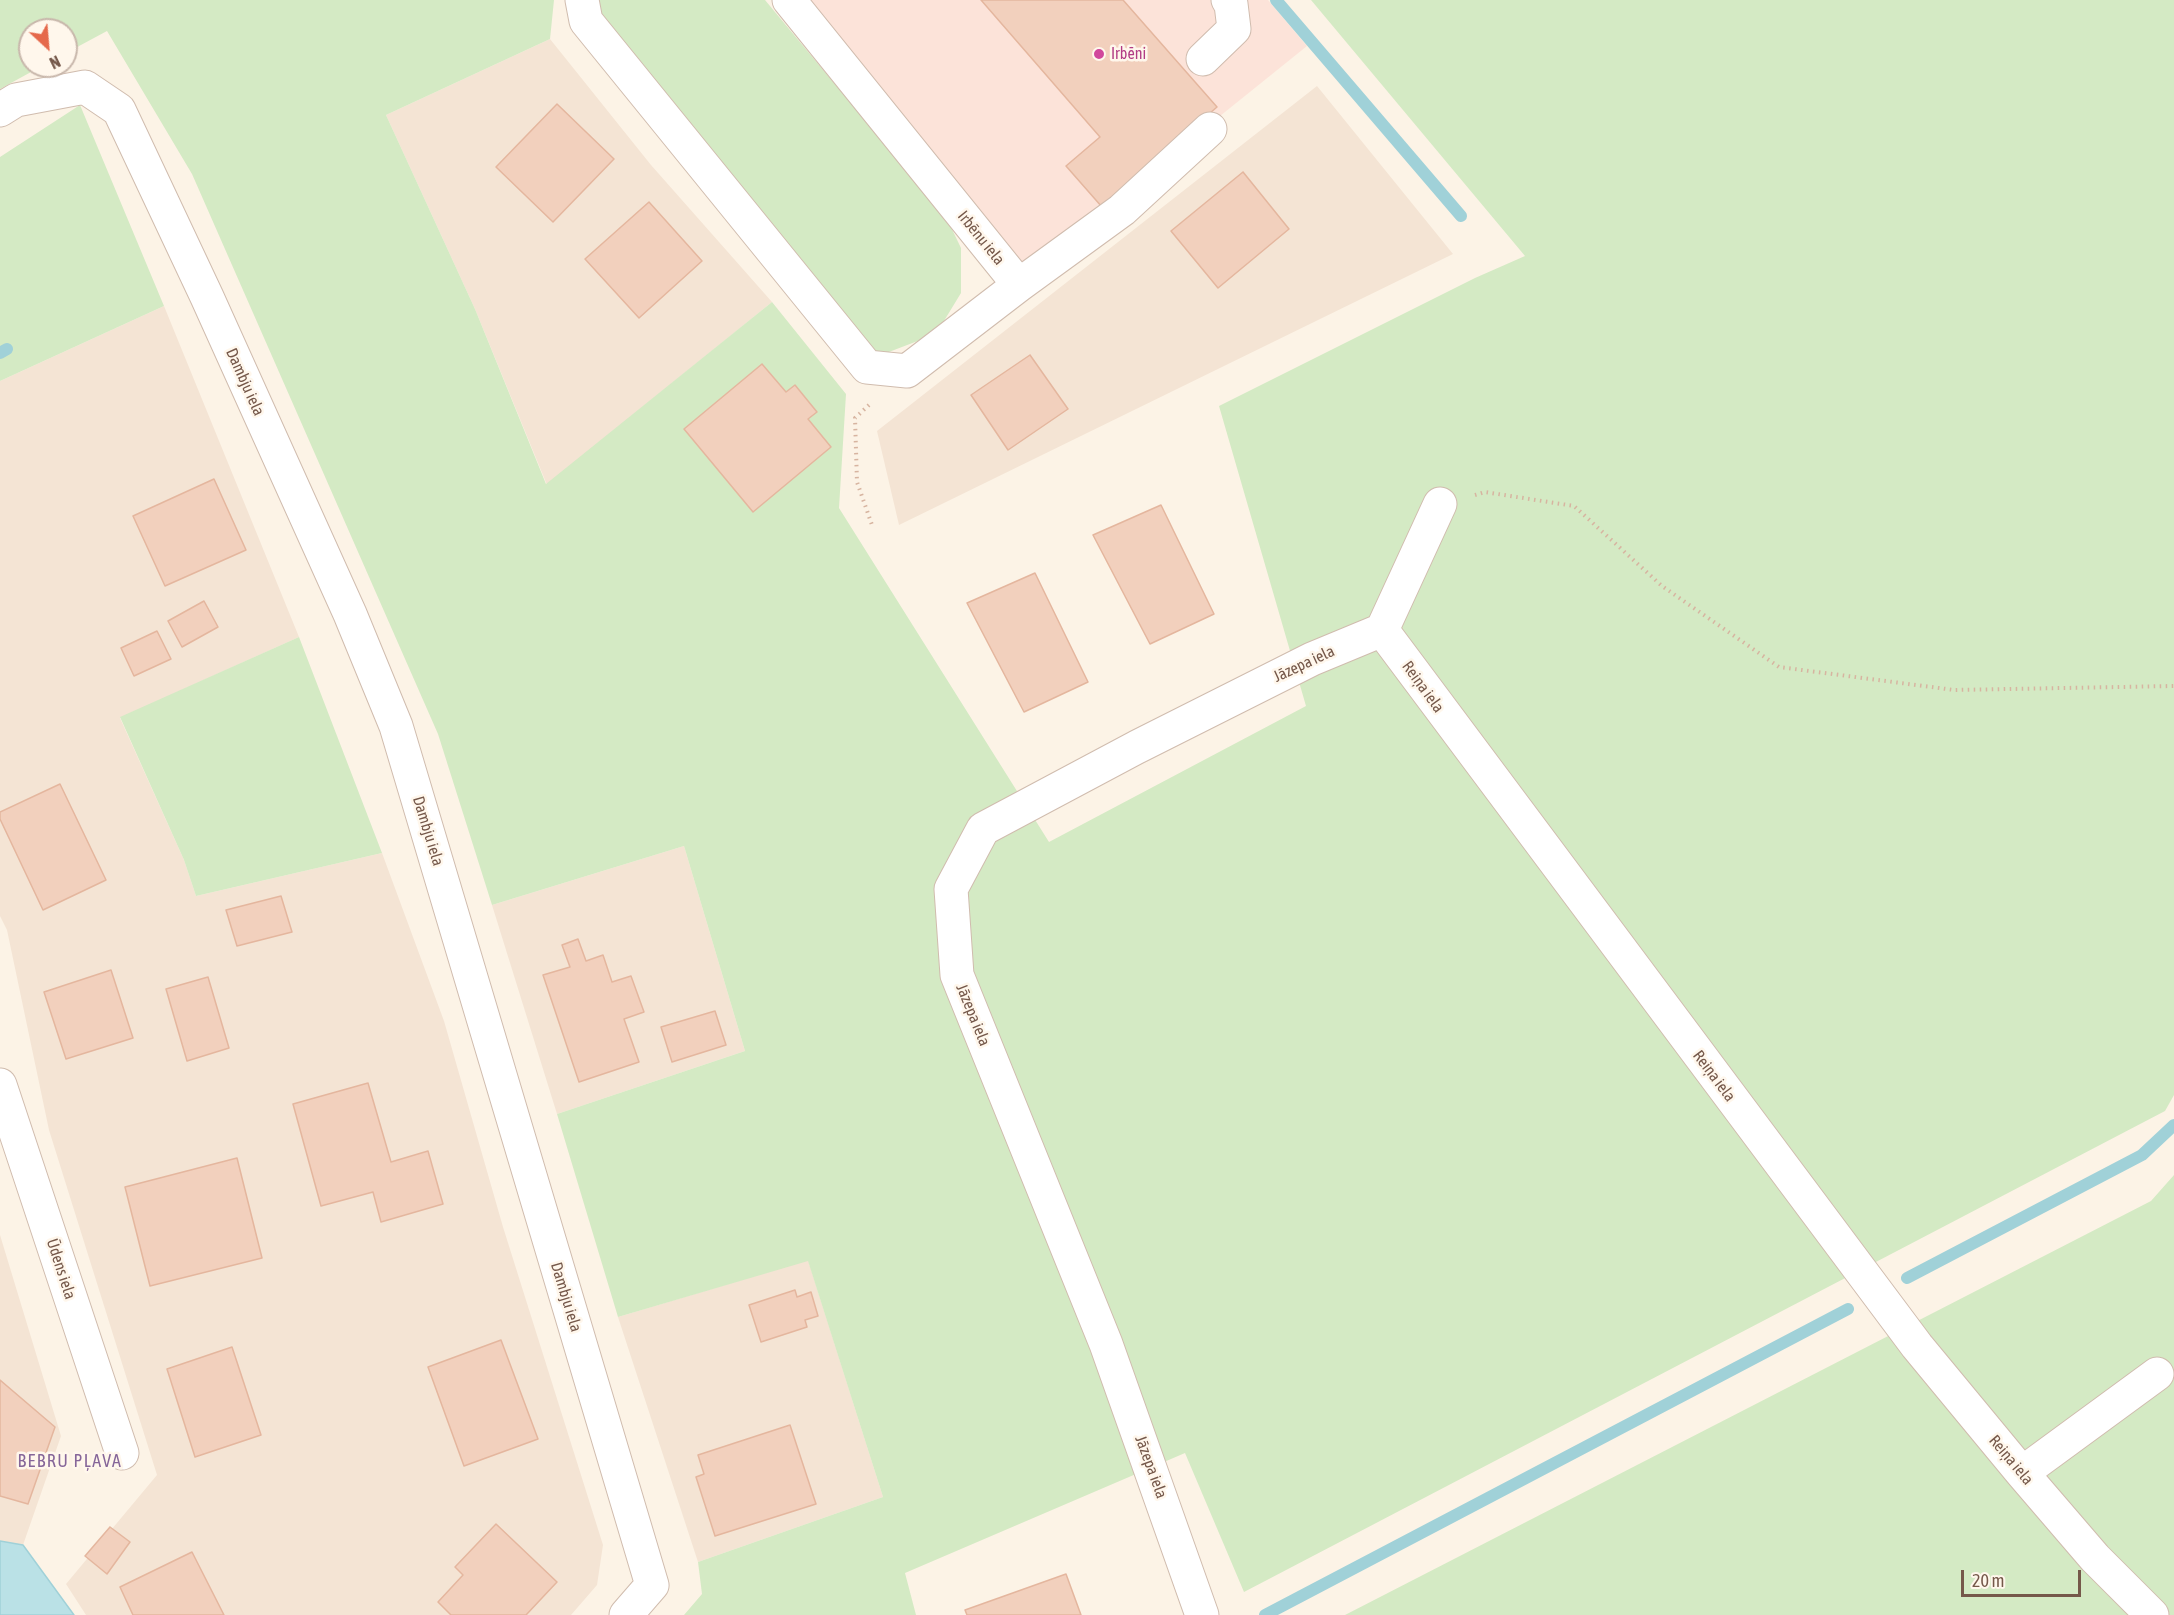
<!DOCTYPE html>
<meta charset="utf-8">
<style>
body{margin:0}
#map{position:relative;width:2174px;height:1615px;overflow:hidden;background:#fcf3e6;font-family:"Asap Condensed",sans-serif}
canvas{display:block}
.north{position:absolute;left:18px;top:18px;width:60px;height:60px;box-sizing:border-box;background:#fff7ec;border:2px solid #c8b7ab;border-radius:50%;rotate:154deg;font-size:16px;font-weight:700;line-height:24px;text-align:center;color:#75584a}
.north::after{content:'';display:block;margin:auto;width:21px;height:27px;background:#e5694b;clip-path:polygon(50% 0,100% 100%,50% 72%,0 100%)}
.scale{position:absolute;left:1961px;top:1570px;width:120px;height:27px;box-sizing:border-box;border:3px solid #75584a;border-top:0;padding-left:8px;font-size:18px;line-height:21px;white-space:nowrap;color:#75584a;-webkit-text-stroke:4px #fff7ec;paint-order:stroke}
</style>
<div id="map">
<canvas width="2174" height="1615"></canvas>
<div class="north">N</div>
<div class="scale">20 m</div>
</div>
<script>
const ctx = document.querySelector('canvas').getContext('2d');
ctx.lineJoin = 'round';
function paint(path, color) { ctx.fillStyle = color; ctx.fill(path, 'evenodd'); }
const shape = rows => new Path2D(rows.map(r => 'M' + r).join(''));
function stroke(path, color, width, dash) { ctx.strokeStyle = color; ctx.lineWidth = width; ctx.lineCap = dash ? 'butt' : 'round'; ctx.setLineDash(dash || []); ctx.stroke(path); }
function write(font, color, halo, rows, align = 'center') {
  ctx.font = font + ' "Asap Condensed",sans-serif'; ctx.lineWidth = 5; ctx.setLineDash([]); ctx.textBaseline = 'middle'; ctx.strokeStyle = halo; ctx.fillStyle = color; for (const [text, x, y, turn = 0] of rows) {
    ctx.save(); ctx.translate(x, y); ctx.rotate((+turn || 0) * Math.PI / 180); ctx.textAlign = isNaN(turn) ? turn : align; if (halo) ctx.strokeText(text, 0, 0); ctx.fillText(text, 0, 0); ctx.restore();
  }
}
paint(shape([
 [550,39,651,165,772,302,547,485,475,309,386,115],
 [1317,86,1453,254,899,525,877,431],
 [164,306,299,637,120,718,184,860,196,896,382,853,444,1021,503,1227,603,1545,597,1585,571,1615,86,1615,66,1584,157,1475,49,1130,7,930,0,916,0,381],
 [684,846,745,1051,557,1114,492,905],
 [0,1235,61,1436,23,1545,0,1541],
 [808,1260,883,1497,698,1562,618,1317]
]), '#f4e4d4');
paint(shape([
 [806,0,1268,0,1307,46,1071,236,1022,268]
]), '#fce3d9');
paint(shape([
 [0,0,554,0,550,39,386,115,475,309,546,484,772,302,846,394,839,508,1049,842,1306,706,1219,406,1475,278,1525,256,1311,0,2174,0,2174,1095,2165,1111,1244,1592,1185,1453,905,1573,916,1615,684,1615,702,1594,698,1562,883,1497,808,1261,618,1317,557,1114,745,1051,684,846,492,905,438,734,192,174,107,31,66,53,66,30,30,30,30,66,42,66,0,89],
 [592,0,765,0,947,219,961,248,961,293,936,334,881,355,868,349,610,42],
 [80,105,164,306,0,381,0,157],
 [299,637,382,853,196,896,184,860,120,717],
 [2174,1175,2174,1615,1345,1615,2151,1201]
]), '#d4eac4');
const water = shape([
 [0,1541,23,1545,74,1615,0,1615,0,1541]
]);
paint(water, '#bae1e6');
stroke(water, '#a0d1d8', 1.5);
stroke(shape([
 [1276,0,1461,216],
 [0,353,7,349],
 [1907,1278,2142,1155,2174,1125],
 [1265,1615,1848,1309]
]), '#a0d1d8', 12);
const building = shape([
 [981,0,1123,0,1217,107,1102,207,1066,166,1100,137,981,0],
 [557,104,614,159,553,222,496,167,557,104],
 [1243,172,1289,229,1218,288,1171,231,1243,172],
 [649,202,702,261,639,318,585,259,649,202],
 [1030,355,1068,409,1008,450,971,395,1030,355],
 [762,364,786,392,795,385,817,412,808,419,831,447,753,512,684,429,762,364],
 [214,479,246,550,165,586,133,516,214,479],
 [1161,505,1214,614,1150,644,1093,535,1161,505],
 [1035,573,1088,682,1024,712,967,603,1035,573],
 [204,601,218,627,182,647,168,621,204,601],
 [157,631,171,659,134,676,121,648,157,631],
 [60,784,106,880,43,910,0,819,0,812,60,784],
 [281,896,292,932,237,946,226,910,281,896],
 [578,939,586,961,603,955,612,982,631,976,644,1012,624,1019,639,1062,579,1082,543,975,570,967,562,945,578,939],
 [111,970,133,1038,66,1059,44,992,111,970],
 [208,977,229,1048,187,1061,166,989,208,977],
 [715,1011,726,1045,672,1062,661,1027,715,1011],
 [368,1083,391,1162,428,1151,443,1204,381,1222,373,1192,321,1206,293,1104,368,1083],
 [237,1158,262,1258,150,1286,125,1187,237,1158],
 [795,1290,797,1297,811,1292,818,1316,805,1320,807,1327,761,1342,749,1305,795,1290],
 [501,1340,538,1439,464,1466,428,1367,501,1340],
 [232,1347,261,1435,195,1457,167,1369,232,1347],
 [0,1380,55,1427,28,1504,0,1496,0,1380],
 [790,1425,816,1504,715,1536,696,1477,704,1474,698,1455,790,1425],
 [496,1524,557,1582,526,1615,451,1615,438,1602,463,1575,455,1567,496,1524],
 [110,1527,130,1542,107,1574,85,1556,110,1527],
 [192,1552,224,1615,133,1615,120,1587,192,1552],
 [1066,1574,1081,1615,967,1615,965,1610,1066,1574]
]);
paint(building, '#f2d0bd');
stroke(building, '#e4b69e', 1.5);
const street = shape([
 [582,0,586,21,867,367,907,371,1019,285],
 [789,0,1019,285,1122,210,1210,129],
 [1203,59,1234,29,1231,4,1228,0],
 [0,110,16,100,85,87,119,110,207,297,350,614,396,726,652,1585,626,1615],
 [1440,504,1382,630,1917,1346,2022,1473,2095,1558,2152,1615],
 [0,1085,122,1453],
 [2022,1473,2157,1374],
 [1202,1615,1106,1344,957,975,951,889,983,829,1137,747,1312,659,1382,630]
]);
stroke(street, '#d0bcae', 35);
stroke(shape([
 [869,405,855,418,857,482,872,525],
 [1475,495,1485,492,1574,506,1662,586,1779,667,1954,690,2174,686]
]), '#d7b4a0', 4, [1.5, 4.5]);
stroke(street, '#fff', 33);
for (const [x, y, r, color] of [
 [1099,54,6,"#d1479c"]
]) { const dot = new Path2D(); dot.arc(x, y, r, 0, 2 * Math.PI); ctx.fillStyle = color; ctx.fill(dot); stroke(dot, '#fff7ec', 2); }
write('16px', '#b23c85', '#fff7ec', [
 ["Irbēni",1111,54]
], 'left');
write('16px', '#75584a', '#fff7ec', [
 ["Irbēnu iela",981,238,51],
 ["Dambju iela",245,382,66],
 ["Jāzepa iela",1304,664,-25],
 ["Reiņa iela",1423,687,54],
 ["Dambju iela",428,831,73],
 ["Jāzepa iela",973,1015,68],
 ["Reiņa iela",1714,1076,53],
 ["Ūdens iela",61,1269,72],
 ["Dambju iela",566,1297,73],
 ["Reiņa iela",2011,1460,50],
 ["Jāzepa iela",1151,1467,70]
]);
ctx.letterSpacing = '1.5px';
write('18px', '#866699', '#fff7ec', [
 ["BEBRU PĻAVA",70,1461]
]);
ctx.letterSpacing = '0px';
</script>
